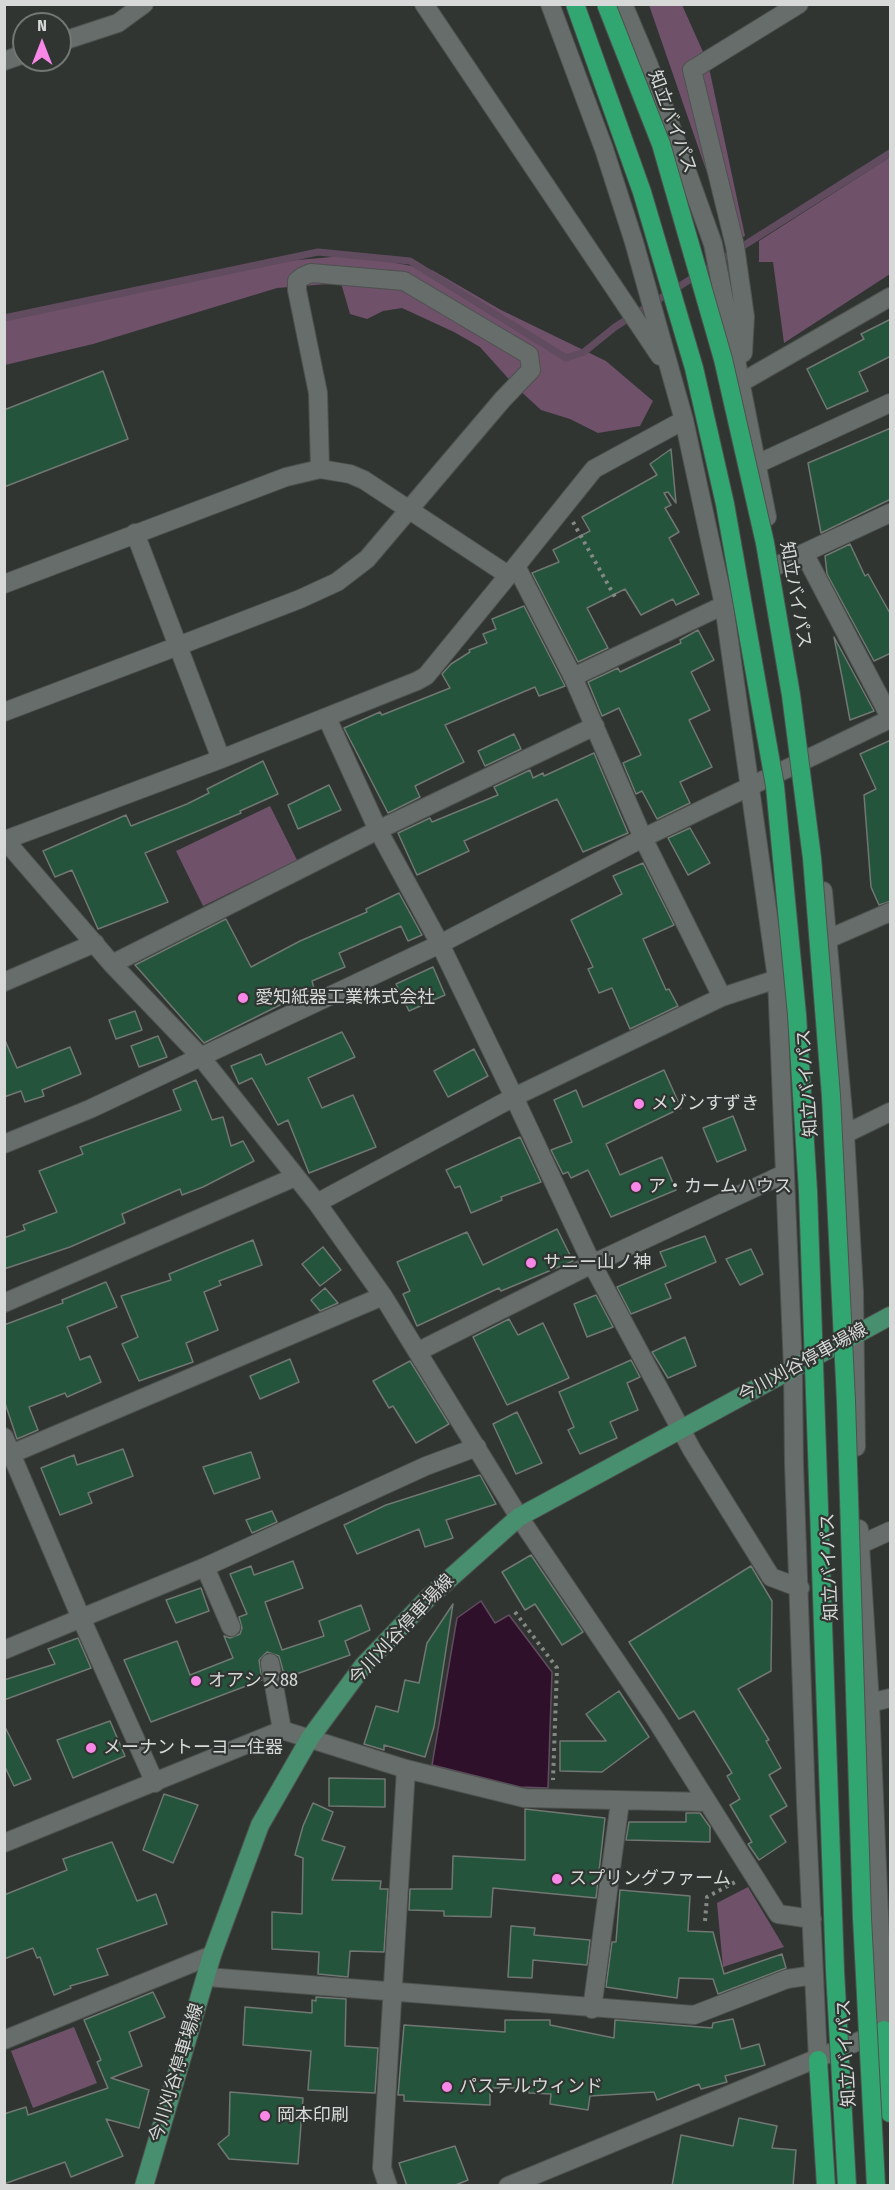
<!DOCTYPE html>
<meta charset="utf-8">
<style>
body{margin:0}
#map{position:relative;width:895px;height:2190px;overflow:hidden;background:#303532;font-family:"Fira Sans Condensed",sans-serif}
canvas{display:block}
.frame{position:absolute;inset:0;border:6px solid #d6d9d7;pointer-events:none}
.north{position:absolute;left:12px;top:12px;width:60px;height:60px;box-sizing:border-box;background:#303532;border:2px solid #727774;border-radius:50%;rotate:0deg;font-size:16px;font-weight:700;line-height:24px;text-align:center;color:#d6d9d7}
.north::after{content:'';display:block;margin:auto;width:21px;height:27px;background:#f987e8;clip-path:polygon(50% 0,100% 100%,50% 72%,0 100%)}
</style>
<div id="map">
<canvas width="895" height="2190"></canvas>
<div class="frame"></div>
<div class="north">N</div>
</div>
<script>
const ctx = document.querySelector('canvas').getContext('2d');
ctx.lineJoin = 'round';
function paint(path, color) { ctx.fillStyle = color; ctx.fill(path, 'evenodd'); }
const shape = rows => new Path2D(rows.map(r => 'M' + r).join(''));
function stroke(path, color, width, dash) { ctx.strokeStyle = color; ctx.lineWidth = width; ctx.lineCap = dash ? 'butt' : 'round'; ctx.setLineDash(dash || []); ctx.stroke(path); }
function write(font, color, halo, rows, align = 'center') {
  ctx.font = font + ' "Fira Sans Condensed","Noto Sans JP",sans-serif'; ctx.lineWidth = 4.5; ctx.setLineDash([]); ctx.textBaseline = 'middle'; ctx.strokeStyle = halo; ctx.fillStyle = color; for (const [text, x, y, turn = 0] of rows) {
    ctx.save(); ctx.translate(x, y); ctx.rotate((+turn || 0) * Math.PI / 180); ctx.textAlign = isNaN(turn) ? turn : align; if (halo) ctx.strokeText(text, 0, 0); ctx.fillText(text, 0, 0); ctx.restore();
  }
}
paint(shape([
 [649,5,682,5,708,63,745,236,731,242],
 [890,157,890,274,784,343,773,262,759,262,759,241],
 [355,255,432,270,501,310,606,361,653,401,640,426,598,433,570,419,541,410,515,386,480,347,454,332,402,308,383,311,367,319,350,314,341,283,277,288,93,344,5,365,4,320,286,261],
 [270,806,297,860,203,906,176,851],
 [748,1887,784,1947,723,1967,717,1903],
 [74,2027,97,2083,33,2108,11,2051]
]), '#6f516a');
const water = shape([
 [481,1601,495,1623,509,1615,552,1672,548,1788,520,1787,432,1765,457,1618,481,1601]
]);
paint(water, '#2f102b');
stroke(water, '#614c5f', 1.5);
stroke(shape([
 [4,318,318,252,410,261,566,358,584,352,615,327,890,153]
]), '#614c5f', 7);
const building = shape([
 [891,319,891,356,859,372,868,391,827,409,807,369,864,339,861,334,891,319],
 [103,371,128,439,4,487,4,410,103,371],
 [891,428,891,499,821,533,808,463,891,428],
 [671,449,676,503,668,492,664,493,671,505,665,508,679,532,669,538,699,594,676,605,673,599,641,615,625,589,587,608,608,648,578,662,532,573,559,562,553,550,590,531,582,517,657,475,650,464,671,449],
 [850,544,865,576,868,574,891,615,891,653,874,661,827,574,825,556,850,544],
 [524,606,565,686,539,696,535,687,445,725,464,762,415,786,420,797,388,813,344,728,380,712,382,715,450,688,442,674,451,664,470,652,469,650,487,643,483,634,496,629,492,619,524,606],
 [698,630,714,660,691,672,710,710,689,720,712,767,680,782,690,803,657,819,642,791,636,794,623,763,641,755,619,708,602,716,588,682,618,668,620,672,681,643,680,640,698,630],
 [834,637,874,711,850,720,842,677,834,637],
 [514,734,521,749,485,766,478,751,514,734],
 [891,740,891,901,879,905,871,887,864,795,876,789,860,754,891,740],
 [594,753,628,833,583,852,557,799,464,841,469,851,417,875,398,833,430,818,432,822,498,795,494,787,530,770,533,778,543,773,544,776,594,753],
 [263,761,278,794,240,811,241,813,145,853,168,902,98,929,72,870,55,877,43,851,126,815,131,826,187,804,209,793,207,789,263,761],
 [329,785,341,810,298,829,288,805,329,785],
 [690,828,710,863,688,875,668,838,690,828],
 [643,863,674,925,643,939,666,990,669,989,678,1006,630,1029,612,988,599,993,588,969,593,967,571,920,622,894,613,876,643,863],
 [399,893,422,935,408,941,401,926,339,953,345,967,312,981,314,988,204,1043,135,965,226,919,251,967,300,941,367,912,366,909,399,893],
 [433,967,445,995,409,1011,396,984,433,967],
 [135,1011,142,1030,116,1039,109,1020,135,1011],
 [342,1032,355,1057,308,1078,322,1108,353,1095,376,1147,309,1173,288,1120,278,1125,252,1078,239,1084,231,1066,261,1054,266,1065,342,1032],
 [158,1036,167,1057,139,1067,131,1046,158,1036],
 [4,1038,17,1068,70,1047,81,1074,42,1090,44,1096,25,1102,21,1091,4,1097,4,1038],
 [474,1049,488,1076,448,1097,434,1071,474,1049],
 [664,1070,681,1108,606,1144,620,1175,662,1157,676,1190,611,1217,588,1170,571,1178,568,1172,563,1174,551,1150,572,1142,554,1100,576,1090,583,1107,664,1070],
 [196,1080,212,1120,223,1117,231,1146,243,1141,254,1161,203,1187,182,1195,180,1189,122,1214,125,1223,70,1247,4,1269,4,1238,25,1230,23,1225,57,1212,39,1171,83,1154,80,1147,181,1110,173,1090,196,1080],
 [733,1116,746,1150,717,1162,703,1128,733,1116],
 [520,1137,541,1182,501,1197,502,1200,471,1213,460,1186,455,1188,446,1170,520,1137],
 [557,1229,573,1261,501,1291,499,1288,417,1326,403,1294,410,1291,397,1262,467,1232,483,1265,557,1229],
 [705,1236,716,1262,665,1284,671,1298,631,1314,617,1287,666,1266,660,1252,705,1236],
 [253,1240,262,1265,219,1281,221,1285,204,1292,218,1330,186,1343,193,1362,139,1381,122,1344,138,1337,121,1296,171,1280,169,1274,253,1240],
 [323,1247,341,1270,320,1286,302,1264,323,1247],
 [751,1249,763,1274,740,1285,726,1259,751,1249],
 [106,1282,117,1307,67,1327,80,1360,90,1356,101,1382,67,1397,65,1393,29,1407,38,1430,17,1439,4,1400,4,1325,63,1303,62,1300,106,1282],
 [325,1288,338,1303,320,1311,311,1300,325,1288],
 [596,1295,613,1327,587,1337,574,1304,596,1295],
 [509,1319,518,1335,543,1323,569,1378,507,1405,473,1337,509,1319],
 [685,1337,696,1366,668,1378,652,1352,685,1337],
 [290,1359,299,1382,260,1399,250,1376,290,1359],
 [631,1360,640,1377,627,1383,638,1410,610,1422,617,1438,580,1454,568,1430,574,1427,559,1392,631,1360],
 [410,1361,449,1424,416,1443,393,1406,389,1408,373,1381,410,1361],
 [517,1412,542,1463,516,1474,493,1424,517,1412],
 [123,1449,133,1476,88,1493,92,1503,60,1515,41,1468,74,1455,77,1465,123,1449],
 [251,1452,260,1478,214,1494,203,1467,251,1452],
 [480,1475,496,1504,446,1520,453,1538,425,1547,419,1529,357,1554,344,1525,386,1505,480,1475],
 [272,1511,277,1522,252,1533,246,1520,272,1511],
 [531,1555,583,1632,562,1645,535,1604,525,1610,502,1572,531,1555],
 [293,1561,303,1588,265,1602,282,1650,324,1636,319,1621,361,1605,370,1630,345,1641,350,1655,285,1678,279,1656,267,1652,259,1660,262,1680,151,1722,124,1660,177,1641,190,1675,233,1658,224,1636,230,1638,240,1634,242,1628,239,1617,247,1614,230,1574,251,1566,254,1575,293,1561],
 [751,1566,772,1601,771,1671,738,1689,769,1740,766,1741,781,1768,769,1775,787,1806,770,1816,786,1842,759,1860,748,1844,752,1842,730,1805,740,1799,727,1776,732,1773,694,1711,679,1719,629,1642,751,1566],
 [201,1588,209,1611,176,1623,166,1600,201,1588],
 [453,1604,434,1727,425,1757,384,1745,384,1750,364,1744,376,1706,398,1712,405,1680,419,1683,427,1643,453,1604],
 [78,1638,91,1668,4,1700,4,1680,55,1664,48,1649,78,1638],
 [619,1691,649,1737,602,1772,560,1771,560,1741,606,1741,586,1714,619,1691],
 [110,1721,125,1756,73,1778,57,1740,110,1721],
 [4,1725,31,1779,14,1786,4,1765,4,1725],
 [329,1778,385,1779,385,1807,329,1806,329,1778],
 [164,1794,198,1805,173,1863,143,1850,164,1794],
 [313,1803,333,1812,322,1840,345,1847,332,1880,381,1881,380,1889,388,1889,384,1952,350,1951,348,1977,318,1974,319,1952,272,1949,272,1912,302,1914,303,1858,295,1855,303,1826,313,1803],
 [525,1809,605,1818,596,1898,493,1888,491,1917,444,1916,444,1911,409,1910,410,1889,452,1889,453,1856,525,1860,525,1809],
 [686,1813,700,1813,710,1827,710,1842,626,1840,629,1822,686,1822,686,1813],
 [112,1842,137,1901,156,1894,167,1924,97,1949,108,1975,70,1986,71,1988,54,1995,40,1957,37,1958,33,1948,4,1959,4,1895,67,1870,63,1859,112,1842],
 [620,1890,690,1896,688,1931,713,1932,724,1974,782,1954,786,1968,718,1994,713,1979,679,1978,677,1998,606,1987,612,1942,616,1942,620,1890],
 [511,1926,535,1928,534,1935,590,1940,587,1965,533,1960,532,1978,508,1977,511,1926],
 [153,1992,165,2017,129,2032,142,2066,111,2078,149,2090,139,2128,106,2119,123,2156,71,2177,65,2162,4,2184,4,2114,26,2107,28,2115,108,2088,97,2062,101,2060,84,2020,153,1992],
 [316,1997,346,1999,345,2046,378,2048,375,2093,308,2090,311,2051,243,2045,245,2007,312,2013,312,2000,316,2001,316,1997],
 [733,2019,741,2049,759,2044,765,2065,725,2076,727,2082,701,2089,699,2084,657,2100,654,2092,590,2096,588,2110,550,2104,551,2094,529,2093,529,2088,490,2088,490,2105,404,2101,404,2095,398,2095,404,2025,505,2032,505,2020,550,2020,550,2025,614,2038,615,2020,712,2028,713,2023,733,2019],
 [230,2092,303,2098,298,2164,229,2159,218,2144,229,2135,230,2092],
 [739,2118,777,2126,772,2148,796,2150,793,2186,672,2186,681,2135,733,2146,739,2118],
 [455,2146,468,2180,453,2186,407,2186,399,2163,455,2146]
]);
paint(building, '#24543c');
stroke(building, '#717773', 1.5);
const minor = shape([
 [424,4,660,356],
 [550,4,604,149,634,242,684,420,724,605,777,979,793,1369,794,1464,806,1803,818,2060],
 [623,4,648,63,713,244,767,517],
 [60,42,118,23,144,4],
 [4,61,24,54],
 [743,353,745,317,735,246,692,70,799,4],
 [742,382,890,297],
 [684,420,594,469,516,566,573,677,643,838,722,997],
 [757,464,890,403],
 [135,533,178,646,300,599,337,582,367,559,503,399,531,370,529,355,404,281,311,273,302,277,297,281,297,290,318,393,320,469],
 [805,555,890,717],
 [776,566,890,513],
 [4,584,286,477,320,469,350,474,364,480,508,575],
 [573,677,724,605],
 [4,712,178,646,221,759],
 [327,718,378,830,440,944,514,1097,592,1264,692,1450,771,1577,800,1588],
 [4,839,112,964,200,1056,317,1203,383,1296,519,1517,656,1720,778,1914,812,1919],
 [5,840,221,759,417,681,426,676,516,566],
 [823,891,845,1134,854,1291,856,1447],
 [828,939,890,912],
 [112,964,378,830,595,726],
 [4,982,95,943],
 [845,1134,890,1112],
 [4,1144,90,1109,440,944,643,838,890,719],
 [317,1203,514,1097,722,997,777,979],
 [4,1303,295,1177],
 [419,1351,592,1264,784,1174],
 [4,1437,81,1618,155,1783],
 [4,1457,383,1296],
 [859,1529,870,1703,884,2030],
 [859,1545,890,1531],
 [205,1567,231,1627],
 [4,1650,205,1567,426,1466,477,1447],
 [270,1663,282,1730],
 [870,1703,890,1698],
 [4,1843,282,1730,406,1769,524,1798,707,1802],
 [207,1977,694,2015,787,1979,814,1975],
 [592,2009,620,1802],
 [4,2040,212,1955],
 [388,2186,382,2168,406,1769],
 [508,2186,881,2032]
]);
const major = shape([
 [144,2186,212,1955,260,1825,310,1738,363,1666,429,1597,519,1517,890,1316]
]);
const highway = shape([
 [884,2030,890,2113],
 [818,2060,826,2186]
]);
stroke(minor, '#4d524f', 20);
stroke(major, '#4d524f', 20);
stroke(highway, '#4d524f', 20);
stroke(shape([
 [573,522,615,597],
 [515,1612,557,1668,553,1780],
 [705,1921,707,1897,737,1881]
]), '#858986', 4, [3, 4.5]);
stroke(minor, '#676d6a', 18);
stroke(major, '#478f6e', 18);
stroke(highway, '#32a671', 18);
const highwayBridge = shape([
 [575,4,642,192,694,368,725,504,775,786,797,1015,808,1191,835,1971,847,2186],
 [606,4,661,144,723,359,765,543,791,695,812,858,831,1096,846,1401,862,1918,876,2186]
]);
stroke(highwayBridge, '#4d524f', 20, []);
stroke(highwayBridge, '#32a671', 18);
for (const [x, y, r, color] of [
 [243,998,6,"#f987e8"],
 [639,1104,6,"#f987e8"],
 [636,1187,6,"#f987e8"],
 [531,1263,6,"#f987e8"],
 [196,1681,6,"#f987e8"],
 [91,1748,6,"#f987e8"],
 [557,1879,6,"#f987e8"],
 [447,2087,6,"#f987e8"],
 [265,2116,6,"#f987e8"]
]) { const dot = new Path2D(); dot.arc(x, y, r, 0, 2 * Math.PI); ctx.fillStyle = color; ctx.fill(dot); stroke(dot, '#303532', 2); }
write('18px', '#d6d9d7', '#303532', [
 ["知立バイパス",672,122,70],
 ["知立バイパス",795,595,80],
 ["知立バイパス",808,1083,-94],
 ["今川刈谷停車場線",803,1363,-29],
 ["知立バイパス",830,1567,-92],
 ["今川刈谷停車場線",402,1630,-47],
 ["知立バイパス",847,2053,-93],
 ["今川刈谷停車場線",177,2073,-73]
]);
write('18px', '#d6d9d7', '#303532', [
 ["愛知紙器工業株式会社",255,998],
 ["メゾンすずき",651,1104],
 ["ア・カームハウス",648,1187],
 ["サニー山ノ神",543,1263],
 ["オアシス88",208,1681],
 ["メーナントーヨー住器",103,1748],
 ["スプリングファーム",569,1879],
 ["パステルウィンド",459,2087],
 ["岡本印刷",277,2116]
], 'left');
</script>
